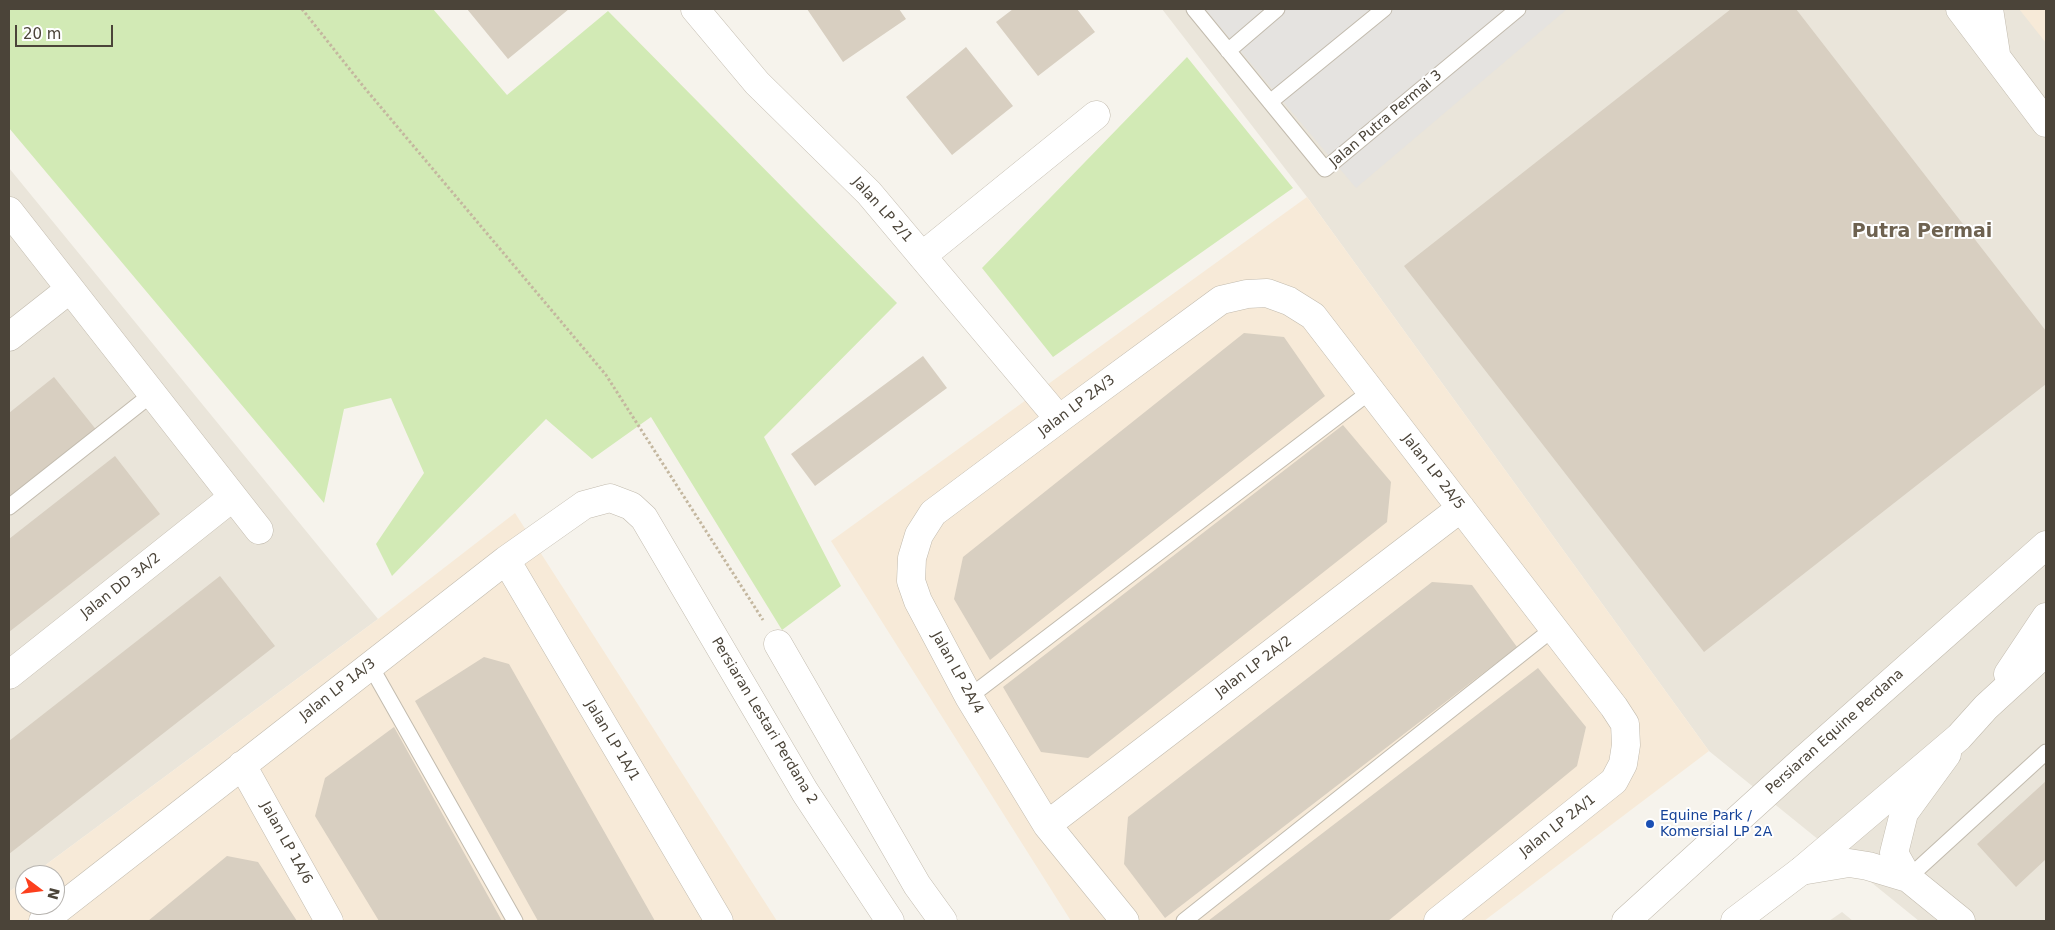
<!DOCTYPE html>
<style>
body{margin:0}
#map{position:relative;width:2055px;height:930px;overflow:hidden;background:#f6f3ec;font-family:"DejaVu Sans",sans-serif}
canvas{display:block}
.frame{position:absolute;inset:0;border:10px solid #4b4439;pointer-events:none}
.north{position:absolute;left:15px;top:865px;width:50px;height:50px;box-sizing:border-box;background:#fff;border:1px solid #b7b4b0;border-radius:50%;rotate:105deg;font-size:14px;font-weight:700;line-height:20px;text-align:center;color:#4b4439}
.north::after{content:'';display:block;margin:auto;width:18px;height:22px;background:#fc3f1d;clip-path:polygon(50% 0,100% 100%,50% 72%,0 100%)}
.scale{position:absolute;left:15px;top:25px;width:98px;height:22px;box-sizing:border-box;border:2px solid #4b4439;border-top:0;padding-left:6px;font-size:15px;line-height:18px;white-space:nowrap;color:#4b4439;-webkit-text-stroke:4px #fff;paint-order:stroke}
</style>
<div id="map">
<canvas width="2055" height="930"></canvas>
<div class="frame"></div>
<div class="north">N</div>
<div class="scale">20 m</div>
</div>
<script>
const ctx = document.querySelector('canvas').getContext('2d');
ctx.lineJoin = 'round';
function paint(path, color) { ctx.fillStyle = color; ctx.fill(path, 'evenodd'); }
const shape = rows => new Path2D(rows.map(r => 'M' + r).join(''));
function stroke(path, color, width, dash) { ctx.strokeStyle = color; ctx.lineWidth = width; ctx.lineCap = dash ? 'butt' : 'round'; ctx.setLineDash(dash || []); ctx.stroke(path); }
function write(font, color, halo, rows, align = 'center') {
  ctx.font = font + ' "DejaVu Sans",sans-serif'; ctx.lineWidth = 4; ctx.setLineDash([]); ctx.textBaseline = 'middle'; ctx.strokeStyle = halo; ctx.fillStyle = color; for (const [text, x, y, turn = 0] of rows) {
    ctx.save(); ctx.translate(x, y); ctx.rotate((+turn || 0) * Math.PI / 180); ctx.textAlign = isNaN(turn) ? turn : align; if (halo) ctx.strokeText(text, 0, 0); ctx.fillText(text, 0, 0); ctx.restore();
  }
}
paint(shape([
 [1162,9,2046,9,2046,921,1919,921,1709,751,1307,197],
 [9,168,378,619,32,875,25,875,25,880,9,892],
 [1842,912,1853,921,1829,921]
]), '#eae5da');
paint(shape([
 [2019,9,2046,9,2046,43],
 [1307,197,1709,751,1484,921,1071,921,831,541],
 [515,513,777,921,9,921,9,892,25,880,25,905,55,905,55,875,32,875,378,619]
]), '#f7ead8');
paint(shape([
 [9,9,433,9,507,95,608,11,897,303,764,437,841,586,782,630,651,417,592,459,546,419,392,576,376,544,424,473,391,398,344,409,324,503,9,128],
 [1187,57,1293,188,1053,357,982,268]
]), '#d2eab5');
paint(shape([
 [1205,9,1567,9,1356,188]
]), '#e5e3e0');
paint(shape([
 [467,9,569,9,508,59],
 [807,9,899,9,906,19,843,62],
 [1013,9,1077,9,1095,32,1038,76,996,22],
 [1731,9,1796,9,2046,331,2046,384,1704,652,1404,266],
 [966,47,1013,106,952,155,906,97],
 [1244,333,1284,337,1325,396,990,660,954,599,963,557],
 [923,356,947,388,815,486,791,454],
 [54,377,98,432,9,502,9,413],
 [1343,425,1391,482,1387,522,1088,758,1041,752,1003,687],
 [115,456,160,514,9,632,9,539],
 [220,576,275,646,9,854,9,741],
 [1432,582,1472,585,1517,647,1165,918,1124,864,1128,817],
 [484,657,509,664,655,921,538,921,415,701],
 [1538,668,1586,727,1577,766,1388,921,1208,921],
 [394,727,502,921,379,921,315,816,325,778],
 [2046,781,2046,859,2016,887,1977,844],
 [227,856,258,862,297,921,148,921]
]), '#d8cfc1');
const service = shape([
 [1194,9,1325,169,1518,9],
 [1228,51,1277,9],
 [1270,102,1384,9],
 [9,507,152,394],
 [370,665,515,921],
 [969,697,1371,391],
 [1908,878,2046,752],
 [1184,921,1554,628]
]);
const minor = shape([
 [695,9,757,83,869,193,1059,419],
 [1960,9,2046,123],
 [1989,9,1996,54],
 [9,211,259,530],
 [922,256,1096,115],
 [9,337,70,289],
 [506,560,719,921],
 [778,644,917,885,943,921],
 [9,675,233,497],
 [1947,754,1904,813,1894,853,1908,878,1961,921],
 [242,765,329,921],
 [1047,825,1461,508],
 [1801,871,1849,863,1868,866,1908,878],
 [43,921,506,560,584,505,610,498,631,506,644,518,805,792,890,921],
 [1125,921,1047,825,969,697,918,601,911,581,912,558,919,535,933,513,1059,419,1221,300,1247,294,1267,293,1289,301,1313,316,1614,707,1625,724,1626,745,1623,764,1614,781,1438,921]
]);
const tertiary = shape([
 [2008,674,2046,617],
 [1626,921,1801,762,2046,545],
 [1735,921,1801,871,1959,737,1986,707,2046,652]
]);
stroke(service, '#c2bbae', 17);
stroke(minor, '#c2bbae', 29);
stroke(tertiary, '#c2bbae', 29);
stroke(shape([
 [302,9,363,86,606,375,763,620]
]), '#c4b79f', 3, [2.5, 2.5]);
stroke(service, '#fff', 15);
stroke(minor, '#fff', 28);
stroke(tertiary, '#fff', 28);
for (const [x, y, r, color] of [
 [1650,824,5,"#1a4fb4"]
]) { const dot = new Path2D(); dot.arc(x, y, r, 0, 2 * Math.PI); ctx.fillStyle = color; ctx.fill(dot); stroke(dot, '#fff', 2); }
write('14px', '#4b4439', '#fff', [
 ["Jalan Putra Permai 3",1386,119,-40],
 ["Jalan LP 2/1",882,210,48],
 ["Jalan LP 2A/3",1077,406,-37],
 ["Jalan LP 2A/5",1433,472,52],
 ["Jalan DD 3A/2",121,586,-38],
 ["Jalan LP 2A/2",1254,667,-37],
 ["Jalan LP 2A/4",957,673,61],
 ["Jalan LP 1A/3",338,690,-38],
 ["Persiaran Lestari Perdana 2",764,721,59],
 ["Persiaran Equine Perdana",1835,732,-42],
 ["Jalan LP 1A/1",612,741,59],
 ["Jalan LP 2A/1",1558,826,-38],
 ["Jalan LP 1A/6",286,843,61]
]);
write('14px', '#164399', '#fff', [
 ["Equine Park /",1660,816],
 ["Komersial LP 2A",1660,832]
], 'left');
write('bold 19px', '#6e6250', '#fff', [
 ["Putra Permai",1922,232]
]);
</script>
